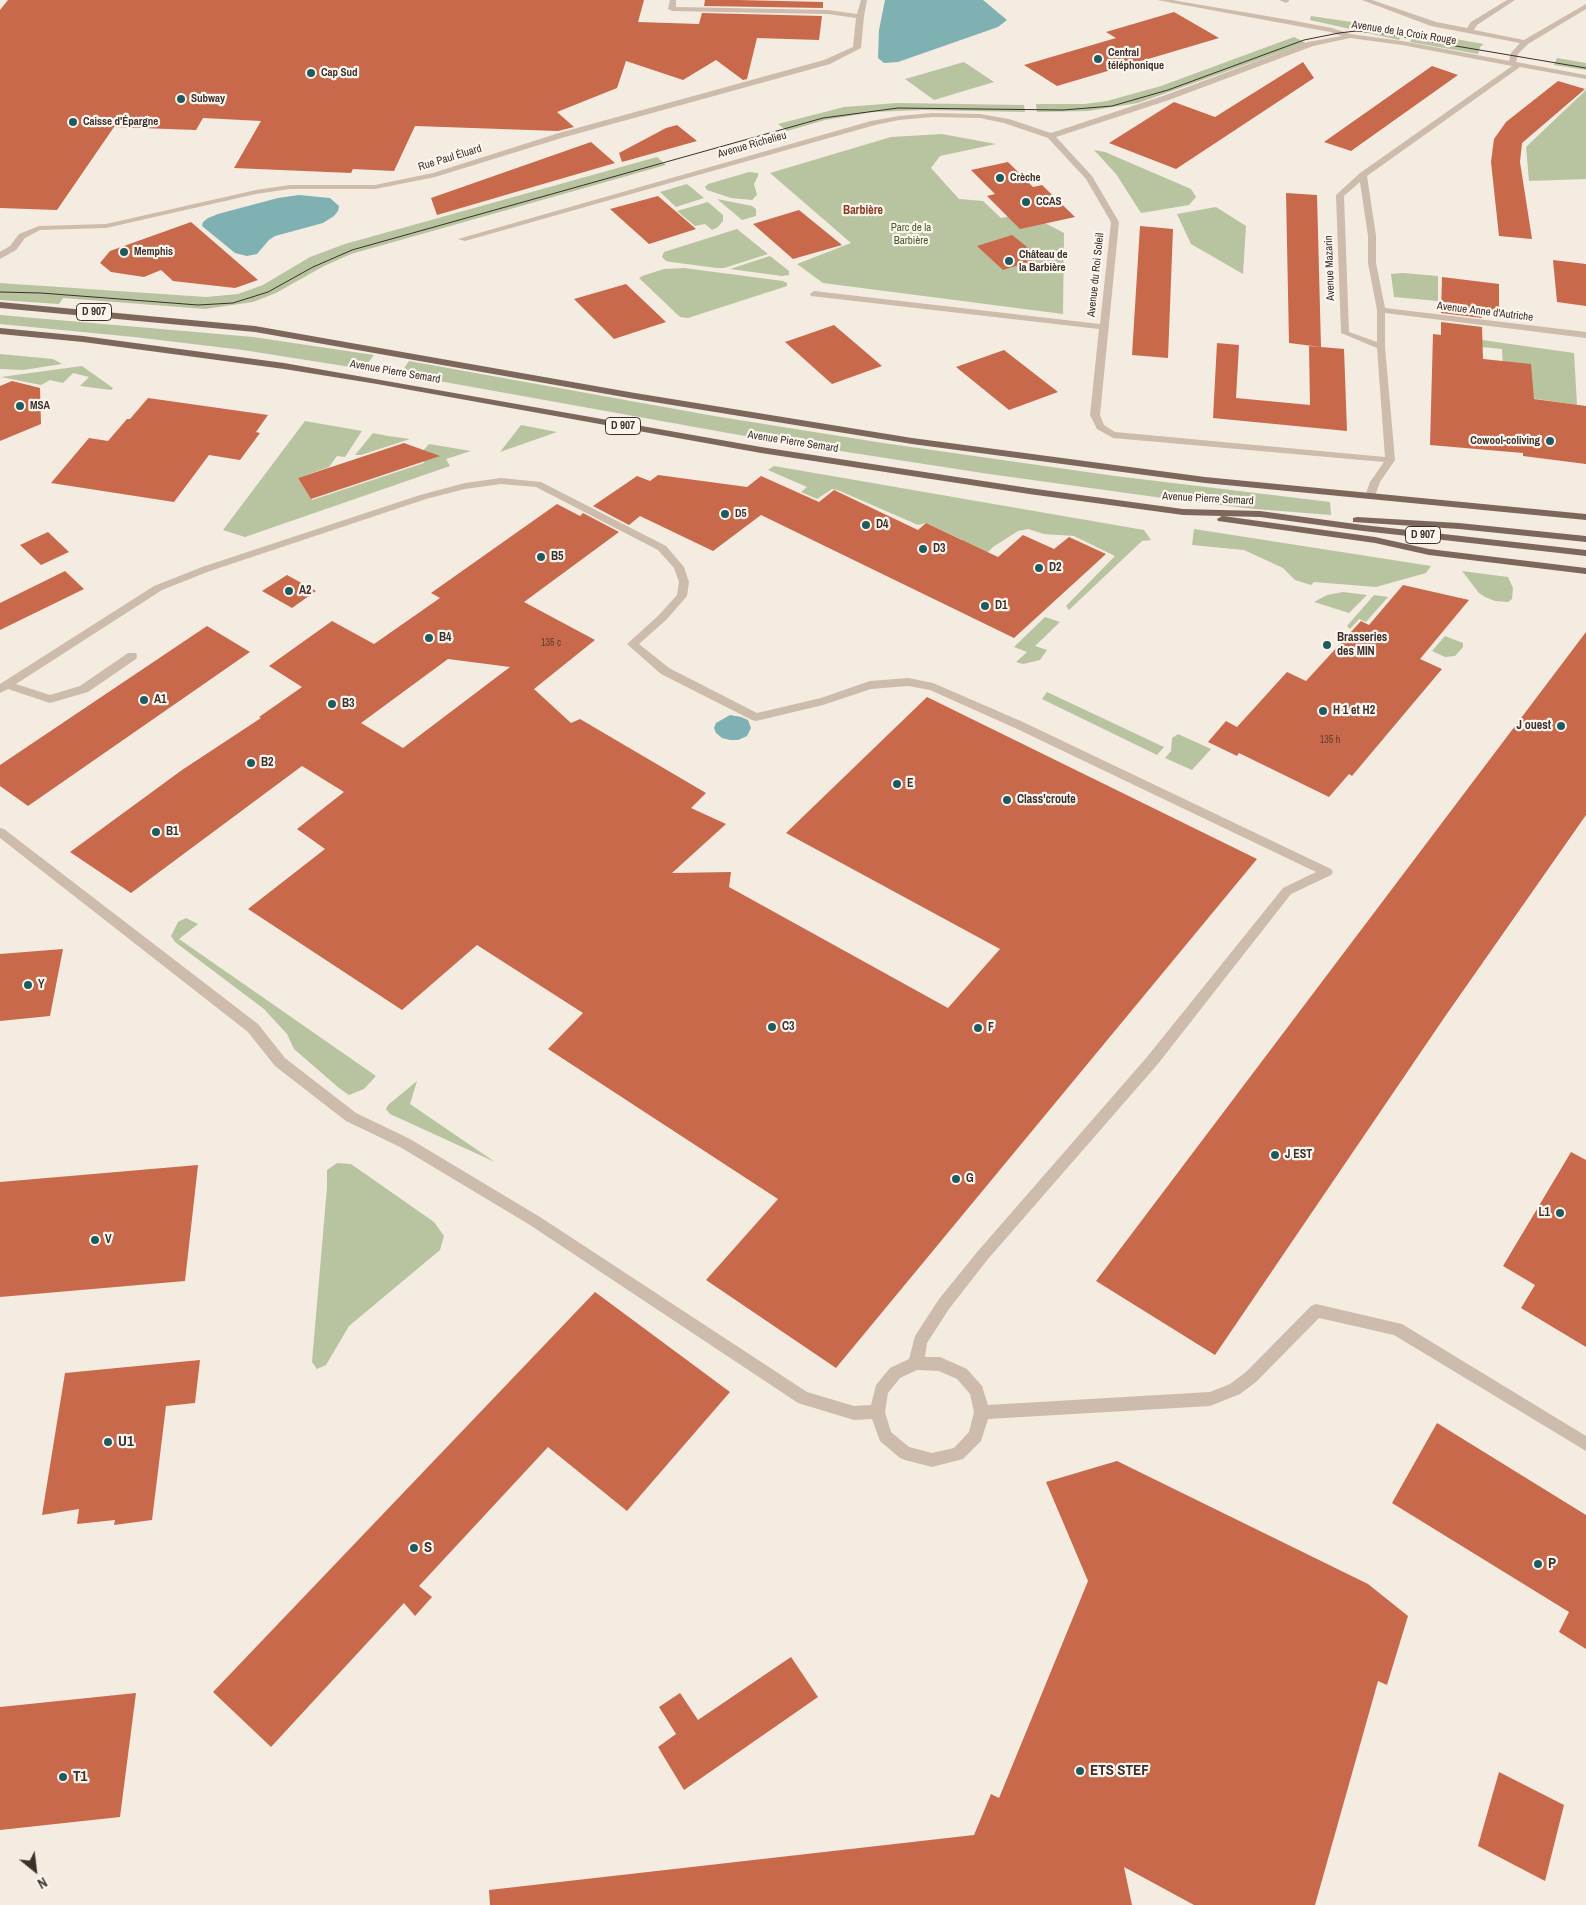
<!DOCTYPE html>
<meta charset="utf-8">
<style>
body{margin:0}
#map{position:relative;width:1586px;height:1905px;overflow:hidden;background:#f4ebe1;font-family:"Archivo Narrow",sans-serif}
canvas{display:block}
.north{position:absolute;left:10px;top:1845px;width:50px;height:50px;-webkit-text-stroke:4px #fbf5ee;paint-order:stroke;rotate:151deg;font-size:14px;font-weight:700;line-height:20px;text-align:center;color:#3b302b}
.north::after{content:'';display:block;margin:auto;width:18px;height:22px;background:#3b302b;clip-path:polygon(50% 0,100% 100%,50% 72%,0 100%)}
</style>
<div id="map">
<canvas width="1586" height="1905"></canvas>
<div class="north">N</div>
</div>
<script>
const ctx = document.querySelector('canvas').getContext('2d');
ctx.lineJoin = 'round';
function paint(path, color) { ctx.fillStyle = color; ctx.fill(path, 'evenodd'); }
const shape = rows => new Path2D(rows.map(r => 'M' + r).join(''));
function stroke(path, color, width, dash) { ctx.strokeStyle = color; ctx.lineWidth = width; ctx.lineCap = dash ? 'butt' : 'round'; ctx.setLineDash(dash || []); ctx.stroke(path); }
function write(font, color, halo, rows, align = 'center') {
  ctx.font = font + ' "Archivo Narrow",sans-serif'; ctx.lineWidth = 4.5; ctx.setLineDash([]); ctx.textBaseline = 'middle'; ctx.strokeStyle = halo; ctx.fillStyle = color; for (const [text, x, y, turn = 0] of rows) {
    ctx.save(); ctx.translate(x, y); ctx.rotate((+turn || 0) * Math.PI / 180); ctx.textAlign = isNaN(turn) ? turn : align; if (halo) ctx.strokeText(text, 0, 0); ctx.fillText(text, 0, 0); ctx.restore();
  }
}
paint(shape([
 [1311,16,1372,25,1404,30,1399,40,1310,20],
 [1415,32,1484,44,1480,47,1478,54,1410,42],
 [1294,37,1306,43,1138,103,1088,111,1037,112,1036,104,1084,104,1107,101,1161,86],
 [1557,58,1586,63,1586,70,1554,65],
 [964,62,994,82,934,100,905,79],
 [1586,90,1586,179,1529,181,1526,147],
 [897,103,1024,105,1025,112,922,110,873,112,825,120,787,131,778,124,844,107],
 [942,134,996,144,940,156,931,168,959,199,983,201,1001,218,1026,213,1064,233,1063,314,823,283,797,264,851,243,770,173,891,137],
 [1094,150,1105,152,1191,189,1196,197,1189,205,1141,213,1116,174],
 [657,157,666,165,351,254,324,266,276,293,253,302,205,309,63,298,59,304,0,300,0,283,206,297,238,294,263,285,310,257,345,244],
 [749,172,758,173,758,176,754,184,757,195,752,200,731,198,707,190,705,187,708,184],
 [687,184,704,198,676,207,660,192],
 [717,199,752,206,756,209,756,216,742,220],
 [708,202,723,215,723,221,718,227,712,230,705,224,695,226,677,211],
 [1216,207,1246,226,1243,274,1191,244,1177,214],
 [737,229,768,254,724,268,717,268,671,262,666,261,662,257,664,252],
 [770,256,789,271,789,275,782,276,730,269],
 [684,268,783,281,787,283,787,286,688,318,680,317,639,278,642,276,664,269],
 [1403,273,1438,276,1438,301,1394,297,1391,274],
 [0,315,253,337,374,355,363,369,243,350,134,337,0,324],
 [1482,340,1574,353,1577,405,1504,394,1502,349,1482,347],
 [0,354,53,359,62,364,23,370,0,369],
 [409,361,714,416,883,443,1115,476,1330,502,1331,515,1255,509,1170,499,989,474,756,438,400,374],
 [82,366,113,388,111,390,80,386,89,377,73,373,63,383,50,380,41,385,1,377],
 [305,421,362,431,345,457,337,456,329,467,298,478,312,500,424,463,421,453,429,444,471,451,446,459,450,466,245,537,223,530],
 [521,425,557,432,500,452],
 [373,433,388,436,410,439,361,455,355,455],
 [774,466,1144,530,1151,540,1142,541,1069,610,1066,606,1115,556,1074,536,1044,534,1028,529,1018,531,993,547,976,564,951,553,963,540,926,523,918,525,840,491,832,489,817,499,801,492,807,487,768,470],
 [1194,529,1431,566,1426,573,1376,587,1314,582,1311,585,1295,580,1283,568,1244,550,1192,545],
 [1462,571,1508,577,1513,588,1512,599,1508,602,1495,601,1485,597,1479,593],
 [1343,592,1367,595,1349,613,1314,602,1327,595],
 [1374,595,1388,597,1366,622,1359,619,1350,629,1347,626],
 [1045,617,1060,622,1035,646,1047,650,1040,660,1023,664,1016,662,1027,652,1014,647],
 [1445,636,1463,643,1463,647,1455,656,1445,657,1432,651],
 [1047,692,1164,747,1157,755,1042,699],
 [1178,734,1211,749,1192,770,1165,758,1171,751,1172,738],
 [186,918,198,924,179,939,376,1076,364,1089,349,1095,339,1088,294,1049,287,1034,264,1009,175,942,171,936,178,922],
 [417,1081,410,1104,495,1162,390,1114,386,1109,388,1105],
 [337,1163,351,1164,434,1222,444,1236,440,1250,349,1326,326,1365,317,1369,312,1362,327,1187,327,1170]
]), '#b8c4a0');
paint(shape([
 [885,0,983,0,1007,20,998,27,898,62,884,63,878,58,879,30],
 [299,195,330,198,339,206,338,211,334,216,323,223,275,236,269,240,257,254,247,256,235,253,202,226,203,222,208,218,218,214,278,198],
 [730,715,741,717,748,720,751,728,747,736,738,740,730,740,722,738,716,733,714,728,716,723]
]), '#7fb0b2');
paint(shape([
 [8,0,644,0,638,22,699,24,702,13,822,16,819,40,757,38,747,79,743,80,716,60,683,80,626,61,617,88,557,112,574,127,558,131,415,126,394,171,353,169,351,173,234,168,261,121,203,118,196,130,114,127,57,210,0,208,0,10],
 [705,0,737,0,823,2,823,8,704,6],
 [1174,12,1219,38,1057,86,1024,65,1116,38,1106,32],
 [1303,62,1314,78,1176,169,1109,143,1174,102,1215,117],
 [1432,66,1458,75,1351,151,1324,142],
 [1558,81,1585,89,1522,143,1520,162,1532,239,1499,236,1491,162,1494,139,1506,122],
 [677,125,697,141,622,162,619,153,666,128],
 [591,142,615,163,437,215,431,198],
 [1008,162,1033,187,1042,185,1075,217,1020,229,987,196,995,194,971,170],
 [1286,193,1317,195,1321,347,1289,343],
 [658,196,696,229,649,244,610,209],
 [799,210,842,245,793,259,753,224],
 [191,222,258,280,235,288,173,281,161,270,144,277,111,272,100,263,110,251],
 [1140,226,1173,229,1168,358,1132,355],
 [1012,235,1041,258,1003,270,977,246],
 [1553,260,1586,264,1586,306,1557,302],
 [1442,277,1499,284,1499,313,1482,311,1482,318,1441,313],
 [626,284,666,322,614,339,574,299],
 [1441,322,1482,327,1483,359,1531,364,1534,399,1586,406,1586,464,1523,456,1523,453,1430,445,1433,334,1441,335],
 [834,325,882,366,832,384,785,342],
 [1217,343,1239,345,1236,398,1310,405,1309,346,1344,349,1347,431,1213,418],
 [1004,350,1058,392,1009,410,956,367],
 [12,381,40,388,41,424,0,441,0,386],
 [148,398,268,415,256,432,260,433,240,460,209,455,174,502,51,483,89,438,108,441,127,419,130,419],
 [404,443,440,456,311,499,298,478],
 [658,475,747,487,761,476,819,502,834,490,918,530,926,523,998,557,1023,535,1054,549,1069,537,1106,554,1014,638,761,515,713,551,640,516,629,525,593,506,637,476,650,481],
 [557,504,580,516,583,513,619,532,524,602,595,640,534,689,571,723,580,719,706,793,691,808,726,824,672,873,731,872,729,887,948,1008,1000,949,786,833,927,697,1257,859,836,1368,706,1280,778,1199,548,1049,583,1013,477,945,402,1010,248,909,325,849,297,829,344,792,302,766,131,893,70,852,182,770,261,718,259,717,302,687,269,666,332,621,374,644,440,598,431,593],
 [448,659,510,667,403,748,361,723],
 [48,532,69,552,41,565,20,545],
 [65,571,84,589,0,630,0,603],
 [287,575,316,591,292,608,262,591],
 [1403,585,1469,600,1420,659,1442,669,1352,776,1349,774,1329,797,1239,753,1237,756,1208,742,1226,721,1237,727,1287,672,1306,681,1361,621,1369,625],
 [207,626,250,652,28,806,0,786,0,765],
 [1586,632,1586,815,1444,1018,1215,1355,1096,1281],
 [63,949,50,1016,0,1021,0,954],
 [1571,1152,1586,1160,1586,1347,1521,1308,1535,1285,1503,1266],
 [198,1165,185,1281,0,1297,0,1182],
 [595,1292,730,1392,627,1511,548,1447,419,1586,432,1597,415,1616,404,1603,271,1747,213,1692],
 [200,1360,195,1403,166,1406,152,1520,114,1525,115,1520,77,1524,79,1509,42,1515,65,1373],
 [1437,1423,1586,1515,1586,1649,1559,1632,1569,1612,1392,1503],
 [1117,1461,1368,1584,1408,1616,1387,1685,1378,1681,1315,1905,1194,1905,1124,1867,1132,1905,490,1905,489,1890,974,1835,991,1794,999,1798,1088,1581,1046,1482],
 [791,1657,818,1697,684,1790,658,1747,676,1734,659,1707,680,1693,698,1720],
 [136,1693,120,1817,0,1830,0,1707],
 [1499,1772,1564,1805,1545,1881,1478,1846]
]), '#c8694b');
paint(shape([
 [670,0,676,0,676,7,828,10,857,14,861,0,867,0,864,16,861,48,830,64,565,137,435,177,375,189,290,189,256,194,106,228,40,230,25,238,16,250,0,259,0,252,10,246,19,234,39,226,106,224,256,190,290,185,375,185,433,173,559,133,824,60,853,47,856,18,828,14,672,11,668,9,670,0],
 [1157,0,1172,0,1290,20,1332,28,1350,34,1402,41,1509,61,1511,53,1520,43,1431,26,1362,0,1372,0,1436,22,1467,28,1471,22,1507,0,1515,0,1477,25,1474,30,1524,40,1586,4,1586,9,1528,44,1518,54,1516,62,1586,75,1586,79,1520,67,1367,176,1376,236,1376,263,1385,308,1586,332,1586,338,1385,313,1385,347,1395,460,1380,482,1375,496,1370,499,1365,496,1370,482,1384,462,1113,438,1097,429,1090,415,1099,329,811,296,810,294,814,291,1100,324,1111,222,1086,179,1048,138,1004,123,980,118,932,117,899,120,875,125,465,241,458,239,871,121,899,116,932,113,980,114,1009,119,1051,133,1163,96,1308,42,1342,36,1330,32,1157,0],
 [1350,38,1402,45,1512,66,1360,173,1336,195,1341,333,1377,348,1385,457,1115,432,1104,425,1100,415,1119,222,1092,176,1056,137,1169,100,1313,46,1350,38],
 [1360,182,1368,236,1368,263,1377,310,1377,342,1349,332,1344,196,1360,182],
 [1279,0,1289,0,1289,1,1286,3,1279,0],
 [501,478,541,482,666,546,684,567,689,582,687,596,667,619,639,644,669,668,757,713,821,698,870,681,908,678,933,683,1023,722,1331,869,1333,872,1331,875,1291,894,1157,1065,988,1259,949,1309,927,1343,925,1357,940,1357,967,1369,982,1386,988,1405,1210,1392,1230,1384,1246,1372,1311,1306,1316,1304,1402,1324,1586,1436,1586,1451,1394,1335,1319,1318,1256,1382,1240,1394,1210,1406,988,1419,981,1441,963,1459,932,1467,905,1460,900,1458,880,1441,872,1419,854,1420,798,1403,530,1225,400,1147,346,1121,275,1066,248,1032,0,838,0,828,4,829,258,1024,285,1058,356,1113,410,1139,540,1217,807,1392,854,1406,871,1405,876,1385,890,1368,909,1359,915,1336,939,1299,978,1251,1147,1057,1283,888,1316,872,1015,728,930,690,908,686,871,689,823,705,756,721,752,720,661,674,627,644,659,615,677,595,679,582,674,568,658,550,536,487,501,484,465,489,426,499,210,571,162,590,16,684,50,695,80,686,128,653,136,653,137,656,136,659,88,692,50,703,8,689,0,693,0,684,154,586,202,567,420,495,465,483,501,478],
 [917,1370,939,1371,957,1379,970,1394,974,1412,969,1432,954,1448,932,1453,909,1447,891,1432,885,1412,888,1393,900,1378,917,1370]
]), '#cdbbac');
paint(shape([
 [0,302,255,326,635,393,912,438,1205,477,1586,514,1586,520,1205,483,912,444,635,399,255,332,0,308,0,302],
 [0,328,83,336,284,363,761,447,1029,488,1183,509,1260,511,1363,525,1586,550,1586,556,1363,531,1260,517,1223,516,1375,537,1429,549,1586,568,1586,574,1429,555,1375,543,1218,521,1217,519,1222,516,1183,515,1029,494,761,453,377,384,284,369,83,342,0,334,0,328],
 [1357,517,1459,523,1586,536,1586,542,1459,529,1353,522,1353,518,1357,517]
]), '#7d675c');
stroke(shape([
 [0,292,41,293,198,305,233,303,268,292,313,267,352,250,823,118,898,108,1063,110,1112,106,1168,90,1304,40,1339,33,1356,31,1379,33,1586,68]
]), '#3b302b', 1);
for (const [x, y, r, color] of [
 [1098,59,5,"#1f5a5e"],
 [311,73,5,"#1f5a5e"],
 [181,99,5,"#1f5a5e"],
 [73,122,5,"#1f5a5e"],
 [1000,178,5,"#1f5a5e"],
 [1026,202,5,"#1f5a5e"],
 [124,252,5,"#1f5a5e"],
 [1009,261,5,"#1f5a5e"],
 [20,406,5,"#1f5a5e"],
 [1550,441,5,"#1f5a5e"],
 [725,514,5,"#1f5a5e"],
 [866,525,5,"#1f5a5e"],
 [923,549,5,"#1f5a5e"],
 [541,557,5,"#1f5a5e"],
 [1039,568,5,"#1f5a5e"],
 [289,591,5,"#1f5a5e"],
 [985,606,5,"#1f5a5e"],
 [429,638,5,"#1f5a5e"],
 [1327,645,5,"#1f5a5e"],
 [144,700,5,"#1f5a5e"],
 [332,704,5,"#1f5a5e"],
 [1323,711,5,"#1f5a5e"],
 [1561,726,5,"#1f5a5e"],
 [251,763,5,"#1f5a5e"],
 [897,784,5,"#1f5a5e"],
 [1007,800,5,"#1f5a5e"],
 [156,832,5,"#1f5a5e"],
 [28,985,5,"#1f5a5e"],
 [772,1027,5,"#1f5a5e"],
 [978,1028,5,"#1f5a5e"],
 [1275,1155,5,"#1f5a5e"],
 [956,1179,5,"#1f5a5e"],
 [1560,1213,5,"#1f5a5e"],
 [95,1240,5,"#1f5a5e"],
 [108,1442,5,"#1f5a5e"],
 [414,1548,5,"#1f5a5e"],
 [1538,1564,5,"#1f5a5e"],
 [1080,1771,5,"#1f5a5e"],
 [63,1777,5,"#1f5a5e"]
]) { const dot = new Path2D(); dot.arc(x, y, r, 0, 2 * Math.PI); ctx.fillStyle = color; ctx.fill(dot); stroke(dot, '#fbf5ee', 2); }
write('10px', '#5e3e33', null, [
 ["135 c",551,643],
 ["135 h",1330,740]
]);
write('11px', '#3b302b', '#fbf5ee', [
 ["Avenue de la Croix Rouge",1404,33,9],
 ["Avenue Richelieu",752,145,-16],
 ["Rue Paul Éluard",450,158,-17],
 ["Avenue Mazarin",1330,268,-92],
 ["Avenue du Roi Soleil",1096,275,-84],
 ["Avenue Anne d'Autriche",1485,312,7],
 ["Avenue Pierre Semard",395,372,10],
 ["Avenue Pierre Semard",793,442,9],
 ["Avenue Pierre Semard",1208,499,3]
]);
write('bold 11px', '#3b302b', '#fbf5ee', [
 ["Central",1108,53],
 ["téléphonique",1108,66],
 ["Cap Sud",321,73],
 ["Subway",191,99],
 ["Caisse d'Épargne",83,122],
 ["Crèche",1010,178],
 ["CCAS",1036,202],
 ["Memphis",134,252],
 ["Château de",1019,255],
 ["la Barbière",1019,268],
 ["MSA",30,406],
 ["Cowool-coliving",1540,441,"right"],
 ["D5",735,514]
], 'left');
write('11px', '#4a5a2e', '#fbf5ee', [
 ["Parc de la",911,228],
 ["Barbière",911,241]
]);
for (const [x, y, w] of [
 [94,312,35],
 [623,426,35],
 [1423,535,35]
]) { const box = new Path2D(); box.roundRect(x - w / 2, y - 8.5, w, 17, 4); ctx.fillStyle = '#fbf5ee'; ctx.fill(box); stroke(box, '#3b302b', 1); }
write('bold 11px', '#3b302b', null, [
 ["D 907",94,312],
 ["D 907",623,426],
 ["D 907",1423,535]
]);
write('bold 12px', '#8c3b22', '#fbf5ee', [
 ["Barbière",863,211]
]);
write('bold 12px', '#3b302b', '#fbf5ee', [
 ["D4",876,525],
 ["D3",933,549],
 ["B5",551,557],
 ["D2",1049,568],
 ["A2",299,591],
 ["D1",995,606],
 ["B4",439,638],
 ["Brasseries",1337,638],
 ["des MIN",1337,652],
 ["A1",154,700],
 ["B3",342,704],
 ["H 1 et H2",1333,711],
 ["J ouest",1551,726,"right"],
 ["B2",261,763],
 ["E",907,784],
 ["Class'croute",1017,800],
 ["B1",166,832],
 ["Y",38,985],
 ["C3",782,1027],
 ["F",988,1028],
 ["J EST",1285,1155],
 ["G",966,1179],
 ["L1",1550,1213,"right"],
 ["V",105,1240]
], 'left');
write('bold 15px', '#3b302b', '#fbf5ee', [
 ["U1",118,1442],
 ["S",424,1548],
 ["P",1548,1564],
 ["ETS STEF",1090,1771],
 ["T1",73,1777]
], 'left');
</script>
